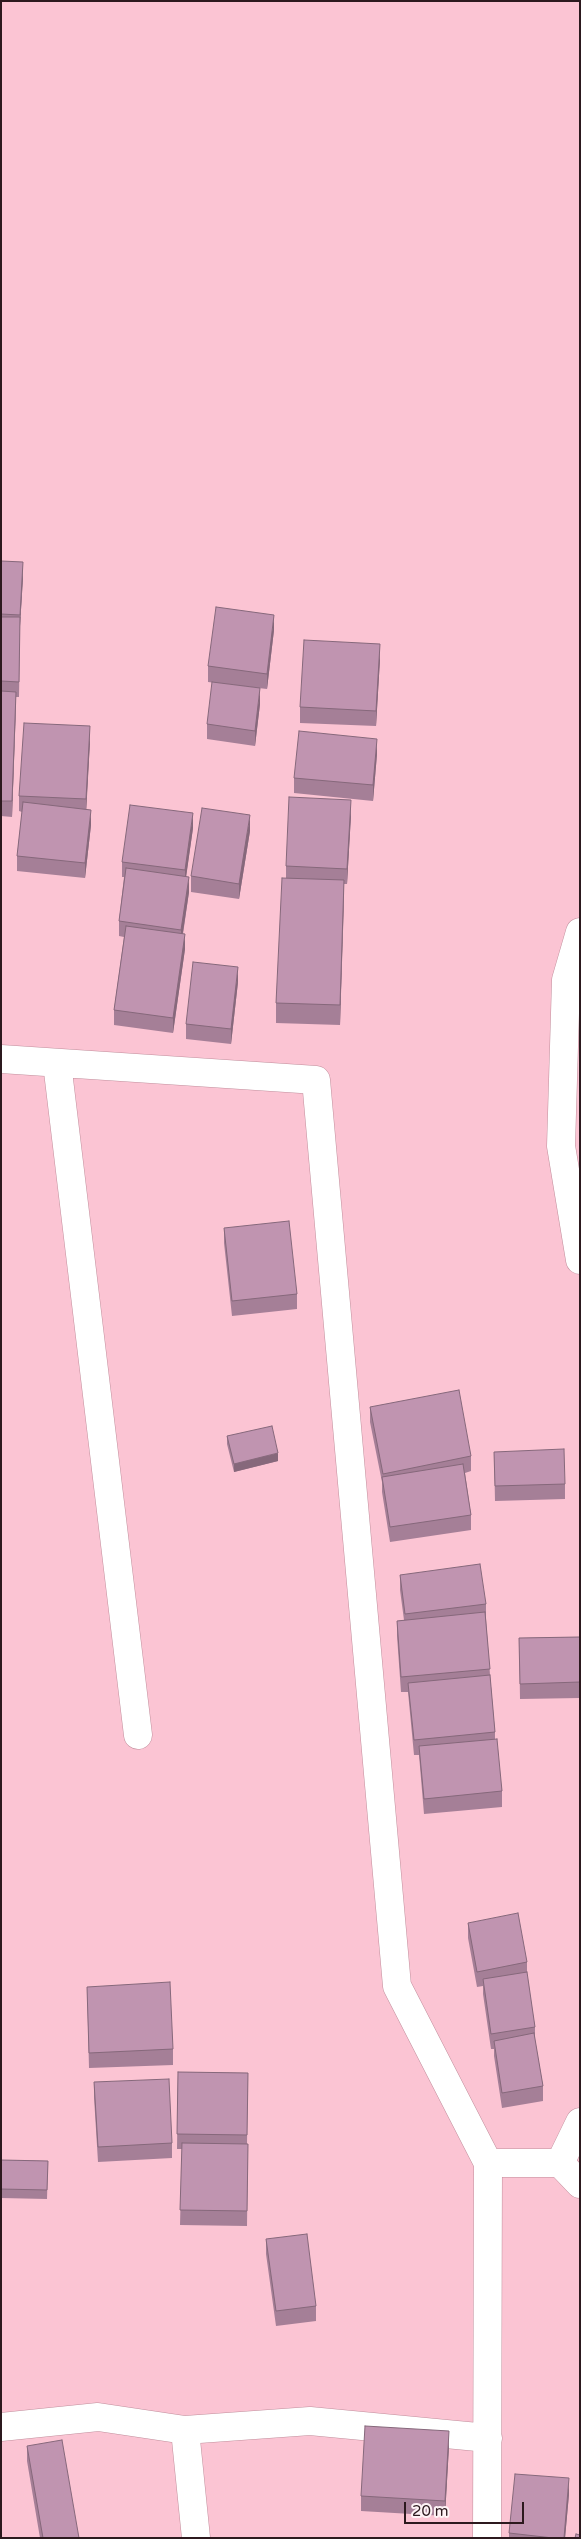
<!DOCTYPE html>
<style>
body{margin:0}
#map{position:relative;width:581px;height:2539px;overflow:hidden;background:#fbc4d3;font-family:"Varela Round",sans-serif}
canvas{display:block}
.frame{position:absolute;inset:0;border:2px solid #2c191e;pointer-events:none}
.scale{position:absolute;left:404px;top:2502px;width:120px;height:22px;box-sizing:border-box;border:2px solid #2c191e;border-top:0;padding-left:6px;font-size:15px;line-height:18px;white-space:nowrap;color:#2c191e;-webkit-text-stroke:4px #fef3f6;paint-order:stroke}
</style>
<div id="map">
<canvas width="581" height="2539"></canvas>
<div class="frame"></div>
<div class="scale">20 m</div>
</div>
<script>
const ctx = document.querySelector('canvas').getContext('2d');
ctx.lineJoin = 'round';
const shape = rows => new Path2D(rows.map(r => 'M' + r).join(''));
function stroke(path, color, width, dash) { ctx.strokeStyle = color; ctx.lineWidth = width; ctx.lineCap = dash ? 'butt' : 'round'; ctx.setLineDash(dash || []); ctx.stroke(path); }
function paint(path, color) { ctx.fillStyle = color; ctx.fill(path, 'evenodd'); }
const street = shape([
 [580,932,566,980,561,1146,580,1260],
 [1,1059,316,1080,397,1986,488,2163,487,2538],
 [57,1063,138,1735],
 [488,2163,560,2163,580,2122],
 [560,2163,580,2184],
 [1,2427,98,2417,185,2430,310,2421,488,2438],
 [185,2430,196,2538]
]);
stroke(street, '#c18e9c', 29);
stroke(street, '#fff', 28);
paint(shape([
 [1,561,23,577,20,626,19,697,16,697,12,817,1,816],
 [274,630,267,689,208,682,208,666],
 [380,659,376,726,300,723,300,707],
 [260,704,255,746,207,739,207,724],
 [90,741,86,810,91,825,85,878,17,871,17,856,22,812,19,811,19,796],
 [377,754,373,801,294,793,294,778],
 [351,815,347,884,344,884,340,1025,276,1023,276,1003,286,878,286,866],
 [193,828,186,876,189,892,183,934,185,949,173,1033,114,1025,114,1010,124,937,119,936,119,921,124,877,122,877,122,862],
 [250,831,239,899,191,892,191,876],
 [238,982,231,1044,186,1039,186,1024],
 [224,1228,297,1294,297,1309,232,1316,224,1243],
 [370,1407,471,1456,471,1471,465,1473,471,1515,471,1530,390,1542,382,1492,382,1482,370,1422],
 [227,1436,278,1461,234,1472,227,1444],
 [494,1452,565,1484,565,1499,495,1501],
 [400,1575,486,1604,486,1619,490,1675,495,1732,495,1739,502,1791,502,1807,424,1814,419,1755,414,1755,408,1692,401,1692,397,1636,397,1621,404,1620,400,1590],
 [580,1637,580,1698,520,1699,519,1638],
 [468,1923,527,1962,527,1976,535,2027,535,2040,543,2086,543,2101,502,2108,494,2056,494,2049,491,2049,483,1994,483,1986,477,1987,468,1938],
 [87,1987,173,2049,173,2065,89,2068],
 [178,2072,248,2073,247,2144,248,2144,247,2226,180,2225,182,2149,177,2149],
 [94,2082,172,2143,172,2158,98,2162,94,2097],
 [1,2160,48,2161,47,2199,1,2198],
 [266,2239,316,2306,316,2321,276,2326,266,2254],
 [27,2446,79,2538,40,2538,27,2461],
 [449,2446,445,2516,361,2511,361,2496],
 [569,2494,565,2538,509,2538,509,2533]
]), '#a57f97');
paint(shape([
 [23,562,23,577,20,626,19,697,20,615],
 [274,615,274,630,267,689,267,674],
 [380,644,380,659,376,726,376,711],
 [260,688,260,704,255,746,255,731],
 [16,692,16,707,12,817,12,801],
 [90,726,90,741,86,815,86,799],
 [377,739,377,754,373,801,373,785],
 [351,800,351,815,347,884,347,869],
 [91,810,91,825,85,878,85,863],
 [193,813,193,828,185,885,185,870],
 [250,815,250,831,239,899,239,884],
 [189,877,189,892,181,945,181,930],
 [344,880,344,900,340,1025,340,1005],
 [185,934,185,949,173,1033,173,1018],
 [238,967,238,982,231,1044,231,1029],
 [278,1453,278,1461,234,1472,234,1464],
 [449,2431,449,2446,445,2516,445,2501],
 [569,2478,569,2494,565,2538,564,2538]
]), '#86687b');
const building = shape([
 [1,561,23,562,20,615,1,614,1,561],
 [216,607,274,615,267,674,208,666,216,607],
 [1,617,20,617,19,682,1,681,1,617],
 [304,640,380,644,376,711,300,707,304,640],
 [212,682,260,688,255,731,207,724,212,682],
 [1,691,16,692,12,801,1,801,1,691],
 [24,723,90,726,86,799,19,796,24,723],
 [299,731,377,739,373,785,294,778,299,731],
 [289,797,351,800,347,869,286,866,289,797],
 [23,802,91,810,85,863,17,856,23,802],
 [130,805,193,813,185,870,122,862,130,805],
 [202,808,250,815,239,884,191,876,202,808],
 [126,868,189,877,181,930,119,921,126,868],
 [282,878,344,880,340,1005,276,1003,282,878],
 [126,926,185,934,173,1018,114,1010,126,926],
 [193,962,238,967,231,1029,186,1024,193,962],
 [289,1221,297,1294,232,1301,224,1228,289,1221],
 [459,1390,471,1456,383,1474,370,1407,459,1390],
 [272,1426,278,1453,234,1464,227,1436,272,1426],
 [564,1449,565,1484,495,1486,494,1452,564,1449],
 [463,1464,471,1515,390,1527,382,1477,463,1464],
 [480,1564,486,1604,405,1614,400,1575,480,1564],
 [485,1612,490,1669,401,1677,397,1621,485,1612],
 [580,1637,580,1682,520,1684,519,1638,580,1637],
 [490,1675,495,1732,414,1740,408,1683,490,1675],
 [497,1739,502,1791,424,1799,419,1746,497,1739],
 [518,1913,527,1962,477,1972,468,1923,518,1913],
 [527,1972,535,2027,491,2034,483,1979,527,1972],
 [170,1982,173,2049,89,2053,87,1987,170,1982],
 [534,2033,543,2086,502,2093,494,2041,534,2033],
 [178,2072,248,2073,247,2135,177,2134,178,2072],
 [169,2079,172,2143,98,2147,94,2082,169,2079],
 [182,2143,248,2144,247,2211,180,2210,182,2143],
 [1,2160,48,2161,47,2190,1,2189,1,2160],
 [307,2234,316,2306,276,2311,266,2239,307,2234],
 [365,2426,449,2431,445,2501,361,2496,365,2426],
 [62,2440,79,2538,43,2538,27,2446,62,2440],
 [515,2474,569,2478,564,2538,553,2538,509,2533,515,2474],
 [576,2534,580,2535,580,2538,575,2538,576,2534]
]);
paint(building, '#c094b0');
stroke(building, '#86687b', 1);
</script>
